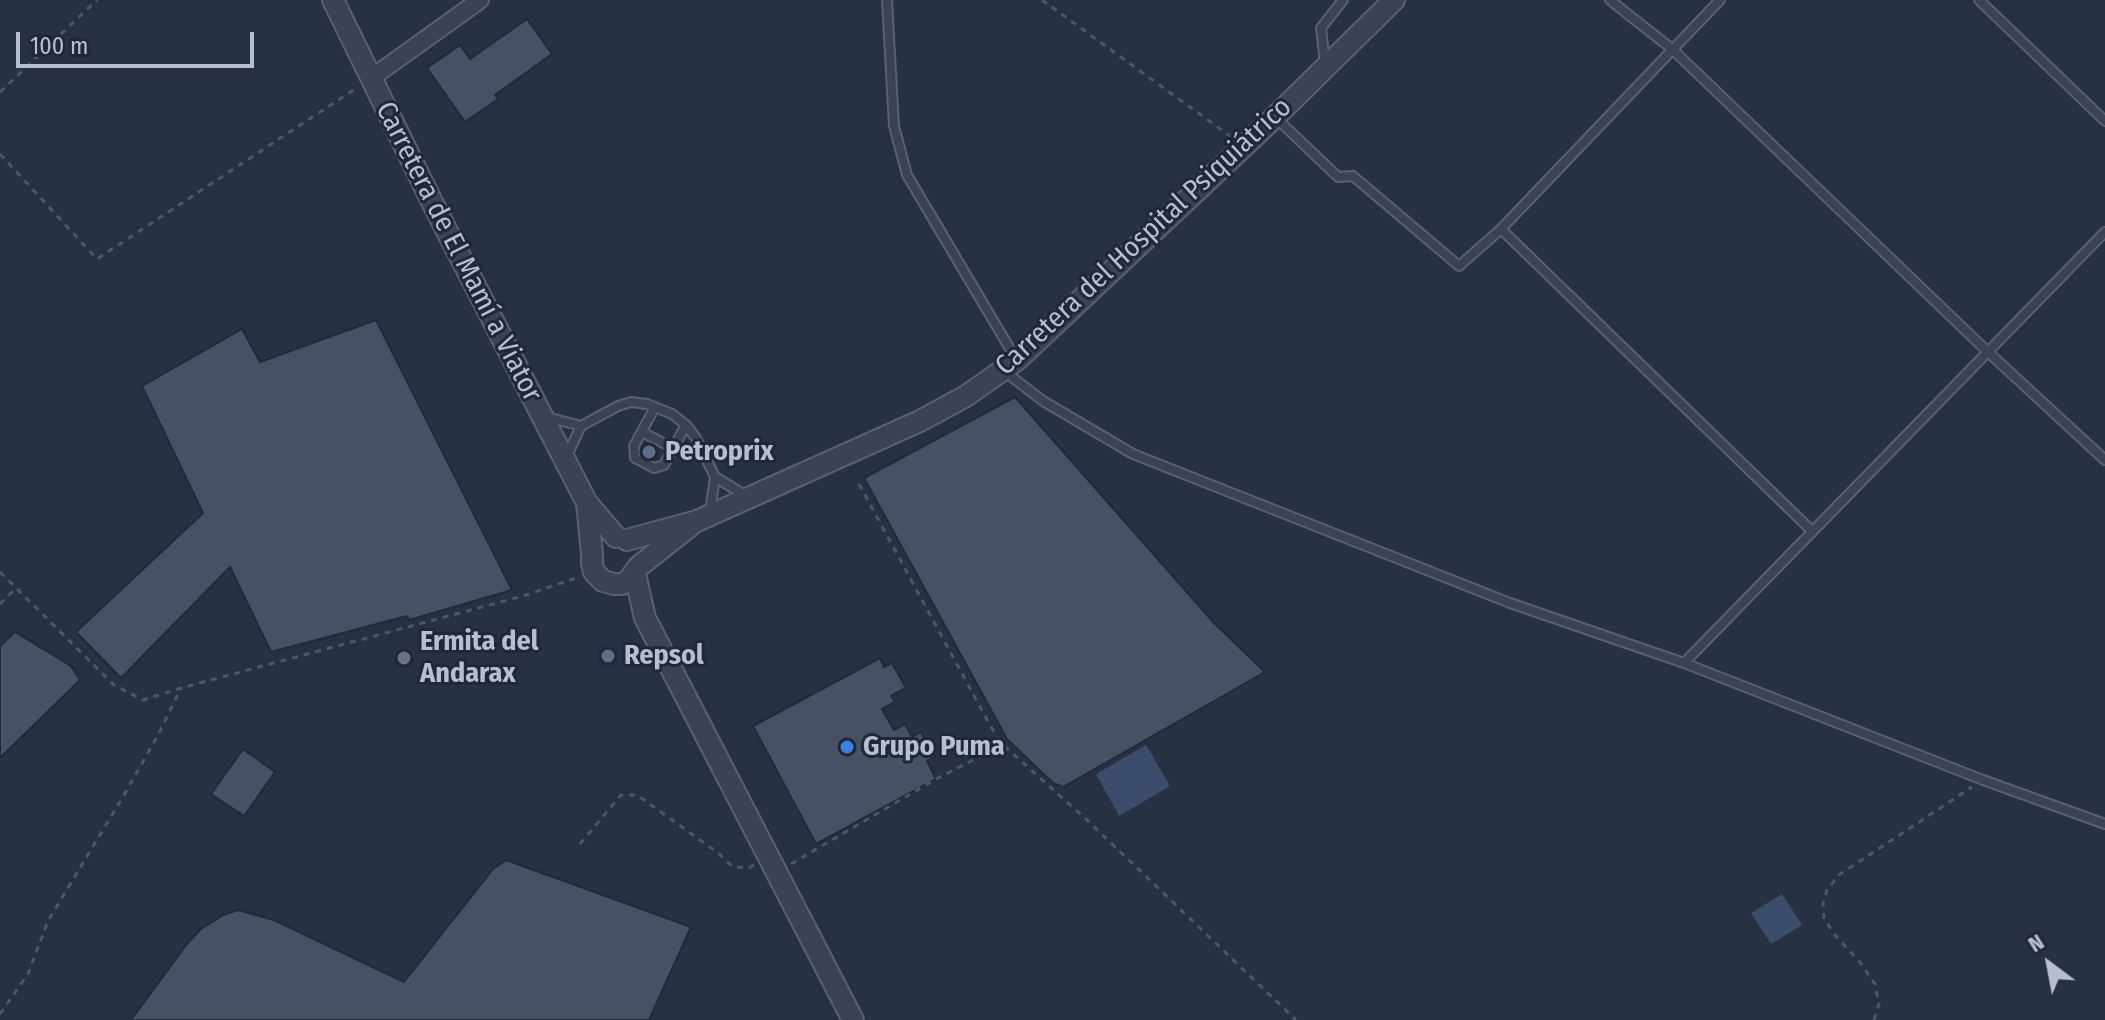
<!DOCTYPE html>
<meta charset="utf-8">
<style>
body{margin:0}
#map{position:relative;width:2105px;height:1020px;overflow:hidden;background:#273142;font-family:"Fira Sans Condensed",sans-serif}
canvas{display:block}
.north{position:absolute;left:2009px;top:924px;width:80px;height:80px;-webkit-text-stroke:6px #202837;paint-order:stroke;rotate:328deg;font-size:22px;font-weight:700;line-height:32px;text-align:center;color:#b8bfcc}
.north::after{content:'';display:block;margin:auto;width:28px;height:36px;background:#b8bfcc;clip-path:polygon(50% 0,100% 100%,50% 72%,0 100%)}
.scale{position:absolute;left:16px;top:32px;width:238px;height:36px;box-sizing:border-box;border:4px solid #b8bfcc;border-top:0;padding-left:10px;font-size:24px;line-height:28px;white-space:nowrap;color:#b8bfcc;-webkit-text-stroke:6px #202837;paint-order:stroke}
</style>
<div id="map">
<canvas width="2105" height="1020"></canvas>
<div class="north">N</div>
<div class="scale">100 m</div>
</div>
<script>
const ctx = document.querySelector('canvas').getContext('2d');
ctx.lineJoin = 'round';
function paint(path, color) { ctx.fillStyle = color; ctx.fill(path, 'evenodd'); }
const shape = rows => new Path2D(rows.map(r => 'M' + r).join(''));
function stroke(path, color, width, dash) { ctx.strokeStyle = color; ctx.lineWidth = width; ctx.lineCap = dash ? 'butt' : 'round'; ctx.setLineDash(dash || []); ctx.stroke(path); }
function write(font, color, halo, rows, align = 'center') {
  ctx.font = font + ' "Fira Sans Condensed",sans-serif'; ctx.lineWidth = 6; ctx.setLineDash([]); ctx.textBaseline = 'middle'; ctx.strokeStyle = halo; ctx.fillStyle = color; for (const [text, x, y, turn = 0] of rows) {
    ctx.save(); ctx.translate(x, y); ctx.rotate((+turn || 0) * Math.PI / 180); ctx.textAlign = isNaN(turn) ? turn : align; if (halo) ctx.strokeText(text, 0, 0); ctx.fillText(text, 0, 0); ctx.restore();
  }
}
paint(shape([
 [1146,745,1170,786,1119,816,1096,774],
 [1782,894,1802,925,1771,944,1751,913]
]), '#3c4d6b');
const building = shape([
 [527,19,552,54,495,95,498,99,465,122,427,68,460,45,470,59,527,19],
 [376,320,512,590,409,620,407,616,271,652,230,567,121,678,76,632,203,513,142,386,242,329,260,362,376,320],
 [1015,397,1215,624,1265,672,1063,787,1053,783,1007,739,864,478,1015,397],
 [15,632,71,666,80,680,0,758,0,646,15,632],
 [880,658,884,667,892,663,906,688,891,696,895,702,882,709,894,730,905,724,912,737,921,732,935,757,927,761,936,779,816,844,753,726,880,658],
 [243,749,275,772,244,816,211,794,243,749],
 [506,860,691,927,649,1020,131,1020,186,945,201,929,223,915,238,910,274,920,404,982,493,869,506,860]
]);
paint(building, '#465164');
stroke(building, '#222a39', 2);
const service = shape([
 [887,0,894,126,907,175,1016,359],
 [1610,0,1672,49,1988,352,2105,460],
 [1979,0,2105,121],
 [1325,63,1321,28,1343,0],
 [1275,117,1338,177,1353,176,1459,266,1501,229,1720,0],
 [1501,229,1812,531],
 [1004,371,1043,401,1133,454,1510,603,1684,663,1983,780,2105,824],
 [655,407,634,446,635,458,654,468,664,465,686,425],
 [547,417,581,426],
 [642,432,673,448],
 [566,458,581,426,618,406,631,402,647,404,672,414,686,425,696,438,715,477,748,497],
 [710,511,715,477],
 [1684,663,2105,232]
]);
const minor = shape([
 [370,79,480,0]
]);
const tertiary = shape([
 [333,0,434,206,587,503,616,537],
 [587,503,592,554,592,563,594,572,603,581,614,584,622,584,629,580,638,567,690,526],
 [627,540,697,521,920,421,966,396,1003,370,1017,360,1275,117,1394,0],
 [635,574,645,618,853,1020]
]);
stroke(service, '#59616f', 12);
stroke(minor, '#59616f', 20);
stroke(tertiary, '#59616f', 24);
stroke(shape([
 [1042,0,1230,136],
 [0,92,97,0],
 [0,154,97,259,358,87],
 [859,484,991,727,1003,745,1086,819,1296,1020],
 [0,572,114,685,143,700,181,688,523,596,579,577],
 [0,604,16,588],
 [580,844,621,795,637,795,717,852,733,867,749,868,754,865],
 [791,864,936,779,1003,745],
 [0,1014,28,974,48,921,124,795,158,735,181,688],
 [1874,1020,1879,1004,1875,984,1859,961,1834,934,1824,918,1823,904,1827,890,1839,875,1972,787]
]), '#475c60', 3, [6, 6]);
stroke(service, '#3b4352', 8);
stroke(minor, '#3b4352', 16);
stroke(tertiary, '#3b4352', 20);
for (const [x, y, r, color] of [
 [649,452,8,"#5c6f8a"],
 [608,656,8,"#5c6f8a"],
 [404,658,8,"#6b7280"],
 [847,747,8,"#3f7fe0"]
]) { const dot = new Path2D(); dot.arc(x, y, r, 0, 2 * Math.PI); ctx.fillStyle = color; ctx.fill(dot); stroke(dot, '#202837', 3); }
write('28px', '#b8bfcc', '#202837', [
 ["Carretera del Hospital Psiquiátrico",1144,237,-43],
 ["Carretera de El Mamí a Viator",458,252,63]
]);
write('bold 28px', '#b8bfcc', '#202837', [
 ["Petroprix",665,452],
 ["Ermita del",420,642],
 ["Andarax",420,674],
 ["Repsol",624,656],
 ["Grupo Puma",863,747]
], 'left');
</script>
